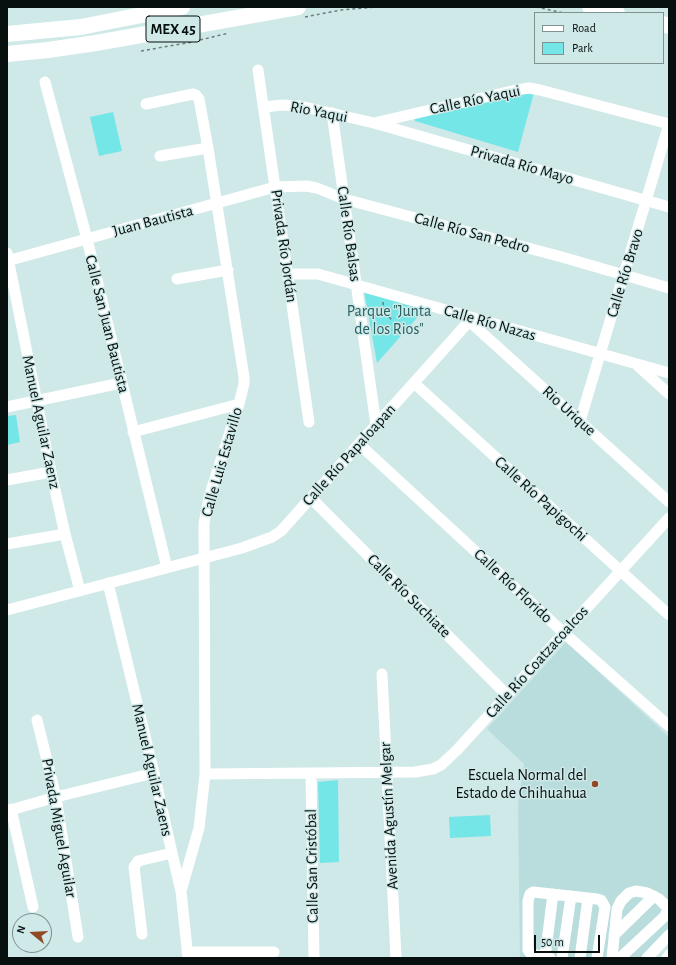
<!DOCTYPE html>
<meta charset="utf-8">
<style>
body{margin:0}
#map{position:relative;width:676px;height:965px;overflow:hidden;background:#cfe8e8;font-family:"Alegreya Sans",sans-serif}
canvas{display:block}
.frame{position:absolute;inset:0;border:8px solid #070f0f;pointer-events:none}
.legend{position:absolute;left:534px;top:12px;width:130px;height:52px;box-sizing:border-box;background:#cfe8e8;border:1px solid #7f9191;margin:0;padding:5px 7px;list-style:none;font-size:12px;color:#070f0f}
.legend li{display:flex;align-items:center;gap:8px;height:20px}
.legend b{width:20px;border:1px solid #7f9191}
.north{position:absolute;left:12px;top:913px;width:40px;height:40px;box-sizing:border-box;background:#cfe8e8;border:1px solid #7f9191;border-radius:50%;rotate:288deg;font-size:11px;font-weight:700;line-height:16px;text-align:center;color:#070f0f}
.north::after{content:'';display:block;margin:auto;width:14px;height:18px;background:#904924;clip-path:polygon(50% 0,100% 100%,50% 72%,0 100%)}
.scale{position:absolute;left:534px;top:935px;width:66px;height:18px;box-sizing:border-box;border:2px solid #070f0f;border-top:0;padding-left:5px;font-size:12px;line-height:14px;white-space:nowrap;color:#070f0f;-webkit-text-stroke:3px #cfe8e8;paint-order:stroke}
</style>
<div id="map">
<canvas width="676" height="965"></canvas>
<div class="frame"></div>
<ul class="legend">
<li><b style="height:5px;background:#fff"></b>Road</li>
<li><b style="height:11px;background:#75e6e7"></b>Park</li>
</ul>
<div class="north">N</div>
<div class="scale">50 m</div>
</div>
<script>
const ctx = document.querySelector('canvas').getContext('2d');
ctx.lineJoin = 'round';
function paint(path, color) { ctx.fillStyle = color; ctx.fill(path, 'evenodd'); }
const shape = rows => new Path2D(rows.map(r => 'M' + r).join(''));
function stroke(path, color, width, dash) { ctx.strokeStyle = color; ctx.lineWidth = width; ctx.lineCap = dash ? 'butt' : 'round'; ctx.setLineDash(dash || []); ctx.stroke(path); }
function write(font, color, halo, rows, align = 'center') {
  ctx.font = font + ' "Alegreya Sans",sans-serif'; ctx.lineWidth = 3; ctx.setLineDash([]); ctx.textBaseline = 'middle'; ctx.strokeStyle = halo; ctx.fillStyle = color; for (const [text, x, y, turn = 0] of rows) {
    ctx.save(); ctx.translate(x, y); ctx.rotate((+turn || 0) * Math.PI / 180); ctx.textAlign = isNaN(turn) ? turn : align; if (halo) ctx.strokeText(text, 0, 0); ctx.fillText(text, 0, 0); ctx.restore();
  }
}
paint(shape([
 [566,642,669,737,669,927,641,958,520,958,518,804,524,764,487,729]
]), '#b9dcdc');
paint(shape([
 [535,89,518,152,415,121,414,117],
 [113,112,122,151,99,156,90,117],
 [364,291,424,310,377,363],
 [16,415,20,442,7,445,7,416],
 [338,780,339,862,320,863,318,782],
 [490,815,491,836,450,838,449,817]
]), '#75e6e7');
stroke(shape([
 [536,7,564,13],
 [305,17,341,10,377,7],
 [141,51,192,42,229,33],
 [383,302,384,312],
 [374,316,384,312,392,320]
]), '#6b7c7c', 1.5, [3, 3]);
stroke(shape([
 [258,70,309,422],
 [45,82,87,239,167,568],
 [146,104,193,94,196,95,199,99,208,148,244,377,244,384,239,404,209,497,204,524,205,774,199,828,181,891],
 [264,107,282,105,300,106,374,123,669,207],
 [332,113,376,425],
 [374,123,516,90,529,88,540,90,669,124,580,421],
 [160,156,208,148],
 [7,253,51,472,65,534,80,591],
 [7,261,275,187,306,186,317,188,344,199,562,257,669,288],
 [288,274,318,274,669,373],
 [177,279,228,270],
 [469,321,669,502],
 [638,366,669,394],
 [414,383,669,615],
 [7,407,121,383],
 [133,432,239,404],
 [359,444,564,633,669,726],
 [7,480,51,472],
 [311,498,507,695],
 [7,544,65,534],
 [108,583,154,773,172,853,181,891,188,958],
 [7,610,242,548,272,537,281,531,472,318],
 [382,674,396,958],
 [37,720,56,797,78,937],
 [311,773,314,958],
 [205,774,415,772,433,769,441,765,457,750,669,518],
 [11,809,33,907],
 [7,811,56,797,154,773],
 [142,934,134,867,138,861,172,853],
 [614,935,654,896],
 [187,952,274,952],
 [545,957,553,894],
 [550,958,531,954,528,950,528,901,530,894,533,892,597,899,601,900,605,907,597,958],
 [562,958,571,896],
 [580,958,588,898],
 [612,958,617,909,621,901,629,893,636,891,647,893,659,899,667,907,667,911,665,916,620,958],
 [647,958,669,935],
 [667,958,669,955]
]), '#fff', 11);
stroke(shape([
 [590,7,617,13],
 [663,24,669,26],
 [7,34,81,27,182,7],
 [7,54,48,50,96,43,298,7]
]), '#fff', 16);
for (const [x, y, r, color] of [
 [595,784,4,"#904924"]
]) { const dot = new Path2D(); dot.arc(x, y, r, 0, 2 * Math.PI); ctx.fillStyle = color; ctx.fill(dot); stroke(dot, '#cfe8e8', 1.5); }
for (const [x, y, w] of [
 [173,29,54]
]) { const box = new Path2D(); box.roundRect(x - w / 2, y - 13, w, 26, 3); ctx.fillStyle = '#cfe8e8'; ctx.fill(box); stroke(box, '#070f0f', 1); }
write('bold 15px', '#070f0f', null, [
 ["MEX 45",173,29]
]);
write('16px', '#070f0f', '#cfe8e8', [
 ["Calle Río Yaqui",475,100,-12],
 ["Rio Yaqui",319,112,11],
 ["Privada Río Mayo",522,165,16],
 ["Juan Bautista",153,221,-15],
 ["Calle Río San Pedro",472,233,15],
 ["Calle Río Balsas",349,234,82],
 ["Privada Río Jordán",284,246,82],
 ["Calle Río Bravo",625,273,-73],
 ["Calle Río Nazas",490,323,16],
 ["Calle San Juan Bautista",107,324,76],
 ["Rio Urique",569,411,42],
 ["Manuel Aguilar Zaenz",41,422,78],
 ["Calle Río Papaloapan",349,455,-48],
 ["Calle Luis Estavillo",222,462,-74],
 ["Calle Río Papigochi",541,499,42],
 ["Calle Río Florido",513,586,43],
 ["Calle Río Suchiate",409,596,45],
 ["Calle Río Coatzacoalcos",537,662,-48],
 ["Manuel Aguilar Zaens",152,770,77],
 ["Avenida Agustín Melgar",389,816,-93],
 ["Privada Miguel Aguilar",59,828,80],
 ["Calle San Cristóbal",312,866,-91]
]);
write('16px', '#276161', '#cfe8e8', [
 ["Parque \"Junta",389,311],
 ["de los Rios\"",389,329]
]);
write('16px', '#070f0f', '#cfe8e8', [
 ["Escuela Normal del",587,775],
 ["Estado de Chihuahua",587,793]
], 'right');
</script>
